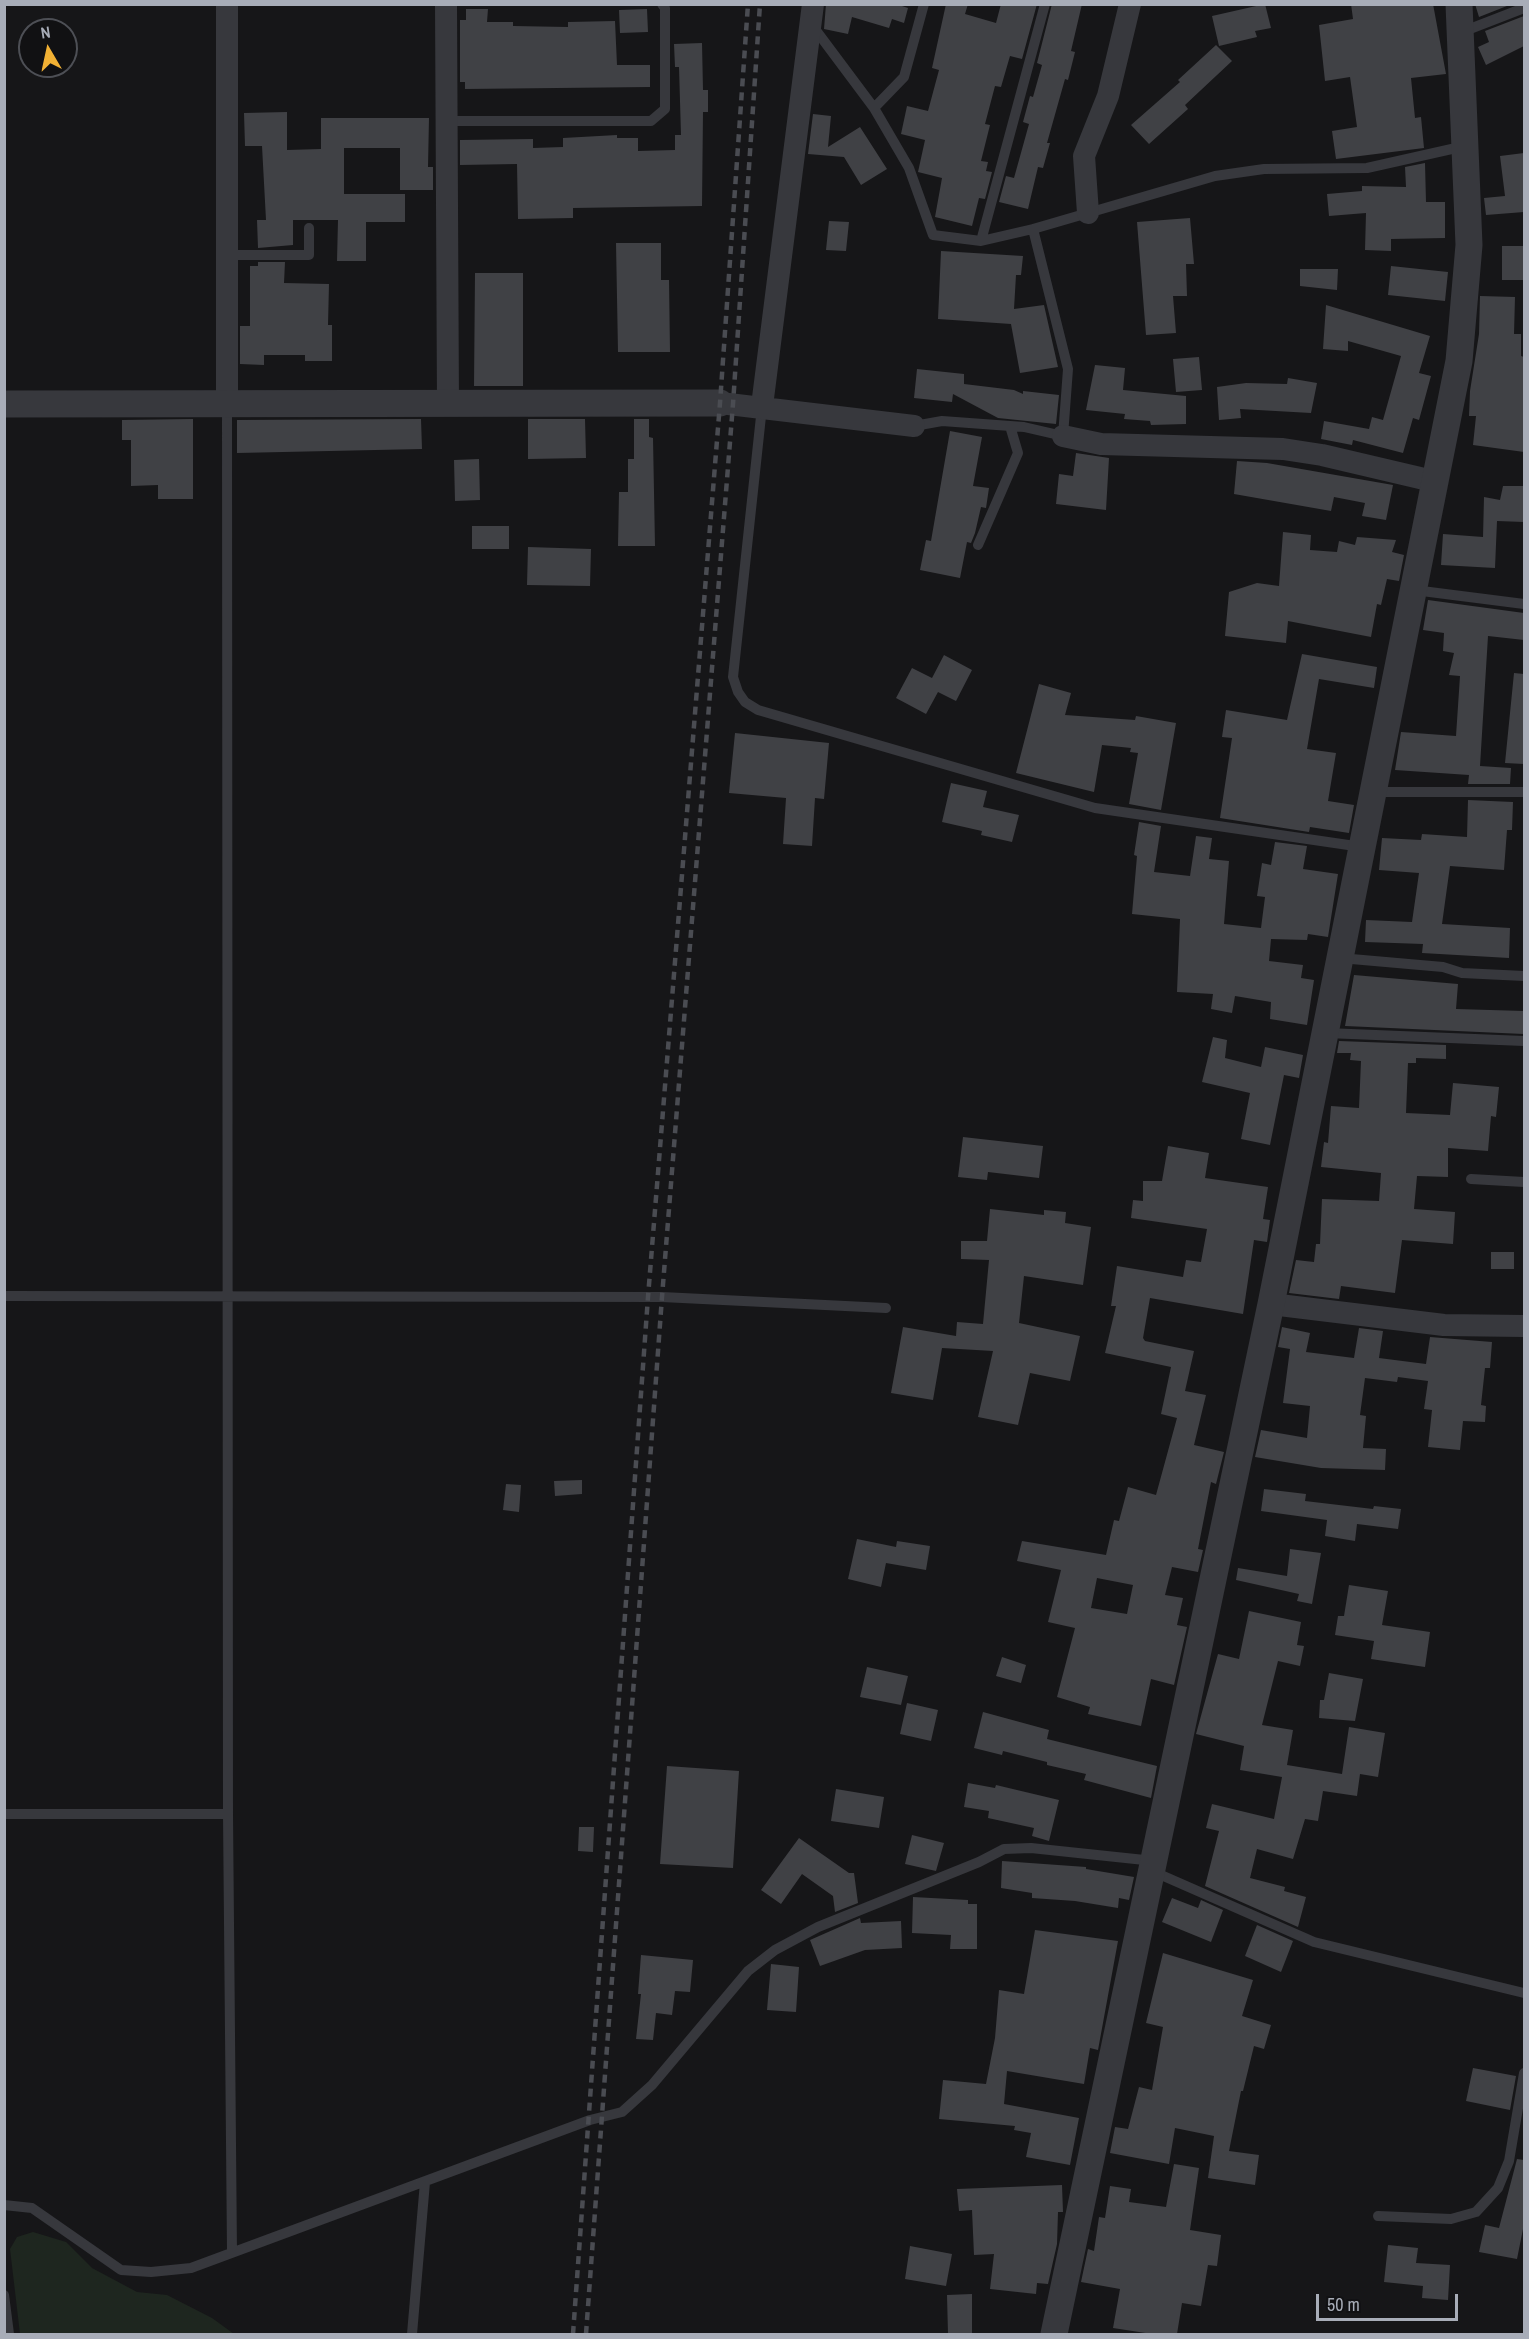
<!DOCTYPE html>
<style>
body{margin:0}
#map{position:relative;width:1529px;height:2339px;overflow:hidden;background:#161618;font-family:"Archivo Narrow",sans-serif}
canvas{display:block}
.frame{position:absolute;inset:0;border:6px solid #a8adb8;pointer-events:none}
.north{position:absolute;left:18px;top:18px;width:60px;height:60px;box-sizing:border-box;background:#111113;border:2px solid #4d4f55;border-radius:50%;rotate:351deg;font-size:16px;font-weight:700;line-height:24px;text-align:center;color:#a8adb8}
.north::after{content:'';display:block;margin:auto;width:21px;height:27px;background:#f2b134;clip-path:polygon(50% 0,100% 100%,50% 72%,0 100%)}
.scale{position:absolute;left:1316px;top:2294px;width:142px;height:27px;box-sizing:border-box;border:3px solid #a8adb8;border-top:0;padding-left:8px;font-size:18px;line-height:21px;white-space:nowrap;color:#a8adb8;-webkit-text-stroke:4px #111113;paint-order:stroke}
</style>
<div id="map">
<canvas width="1529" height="2339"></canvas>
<div class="frame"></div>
<div class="north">N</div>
<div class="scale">50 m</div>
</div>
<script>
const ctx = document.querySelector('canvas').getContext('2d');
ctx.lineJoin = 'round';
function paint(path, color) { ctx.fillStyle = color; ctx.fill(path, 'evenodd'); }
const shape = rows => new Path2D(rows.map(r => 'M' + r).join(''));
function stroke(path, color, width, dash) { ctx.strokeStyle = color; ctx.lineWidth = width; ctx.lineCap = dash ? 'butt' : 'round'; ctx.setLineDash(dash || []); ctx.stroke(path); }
paint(shape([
 [33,2232,66,2242,92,2268,137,2292,167,2295,212,2318,234,2334,20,2334,10,2249,17,2237]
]), '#1e261f');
paint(shape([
 [826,4,896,4,908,8,904,23,892,19,889,28,852,17,848,34,824,29],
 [946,4,968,4,965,14,996,23,1001,4,1037,4,1022,59,1010,56,1001,87,995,86,985,124,990,125,981,161,988,162,986,171,992,172,985,199,979,198,972,226,935,217,942,178,918,172,925,140,901,134,907,106,928,111,939,70,932,68],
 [1052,4,1082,4,1071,51,1075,52,1068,80,1065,79,1047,143,1050,143,1043,168,1038,167,1028,209,999,202,1006,176,1014,178,1029,124,1023,122,1030,96,1033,97,1042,65,1037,63],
 [1265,4,1271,28,1255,31,1257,37,1219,46,1212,16],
 [1351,4,1433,4,1446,74,1411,78,1415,118,1421,117,1424,148,1336,159,1332,131,1357,127,1350,77,1325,81,1319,25,1353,19],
 [1475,4,1512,4,1479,17],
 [466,9,488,9,487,22,513,22,513,26,568,27,568,22,615,21,617,65,650,65,650,87,465,89,465,82,460,82,460,20,466,20],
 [647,9,648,32,620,33,619,10],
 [1524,16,1524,46,1486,65,1478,47,1489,42,1485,31],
 [702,43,703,90,708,90,708,112,703,112,702,206,573,208,573,218,518,219,517,164,460,165,460,140,533,139,533,148,563,147,563,138,617,135,617,138,638,138,638,151,675,150,675,135,681,135,679,67,675,67,674,44],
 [1216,45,1232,61,1185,105,1188,109,1149,144,1131,125,1180,82,1178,80],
 [287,112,287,150,321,149,321,118,429,118,428,167,433,167,433,190,400,190,400,148,344,148,344,194,405,194,405,222,366,222,366,261,337,261,338,220,293,220,293,245,258,248,257,220,266,220,262,146,245,146,244,113],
 [813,114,831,116,828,147,860,127,887,169,861,185,844,157,808,154],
 [1524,153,1524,212,1486,215,1484,198,1505,196,1500,156],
 [1425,163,1426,202,1445,202,1445,238,1391,239,1391,251,1365,250,1366,213,1329,216,1327,194,1362,191,1362,186,1406,187,1405,167],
 [1190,218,1194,264,1186,264,1187,296,1173,296,1176,333,1146,335,1137,222],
 [829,221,849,222,846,251,826,250],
 [616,243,661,243,661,280,669,280,670,352,618,352],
 [1502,246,1524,246,1524,280,1502,280],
 [941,251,1023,256,1021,275,1016,275,1014,309,1044,305,1058,367,1020,373,1011,324,938,319],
 [258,262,285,262,284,283,329,284,328,325,332,325,332,361,305,361,305,355,264,355,264,365,240,364,240,326,250,326,250,266,258,266],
 [1391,266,1448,272,1445,301,1388,295],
 [1300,269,1338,269,1337,290,1300,286],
 [475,273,523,273,523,386,474,386],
 [1480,296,1515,297,1514,334,1521,334,1521,356,1524,357,1524,452,1473,445,1476,416,1469,416,1470,391,1479,334],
 [1326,305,1430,336,1419,373,1431,376,1419,420,1413,418,1403,453,1353,440,1352,445,1321,439,1324,421,1369,429,1372,417,1383,420,1401,356,1348,341,1348,351,1323,349],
 [1199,357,1202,390,1176,392,1173,359],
 [1095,365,1125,368,1123,390,1186,396,1186,424,1151,425,1150,421,1124,419,1125,414,1086,410],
 [917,369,964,374,964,384,1014,390,1023,394,1023,391,1059,395,1056,424,998,418,953,394,952,402,914,398],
 [1288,378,1317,383,1311,413,1240,409,1241,418,1219,420,1217,387,1246,383,1287,384],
 [193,419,193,499,158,499,158,485,131,486,131,440,122,440,122,420],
 [421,419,422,449,237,453,237,420],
 [528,419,585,419,586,458,528,459],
 [634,419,649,419,649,437,653,438,655,546,618,546,619,492,628,492,628,459,634,459],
 [950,431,982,437,973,486,989,488,986,508,981,507,975,533,971,543,967,542,960,578,920,570,926,540,931,541],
 [1076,453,1109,458,1106,510,1056,504,1059,474,1073,476],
 [479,459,480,500,455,501,454,460],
 [1237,461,1267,463,1393,485,1386,520,1362,516,1365,503,1334,497,1331,511,1234,494],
 [1503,486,1524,486,1524,522,1497,521,1495,568,1441,565,1443,534,1483,537,1484,497,1500,500],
 [472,526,509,526,509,549,472,549],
 [1283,532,1311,535,1310,550,1337,552,1339,541,1355,545,1357,537,1396,540,1392,552,1404,555,1399,581,1387,579,1381,605,1377,604,1371,637,1288,621,1286,643,1225,636,1229,592,1257,583,1279,586],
 [528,547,591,549,590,586,527,585],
 [1428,600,1524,613,1524,640,1488,636,1480,766,1511,768,1510,784,1468,784,1469,775,1395,770,1401,732,1456,736,1460,676,1449,675,1454,653,1443,651,1444,633,1423,630],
 [1302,654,1377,667,1374,688,1319,679,1307,749,1336,753,1328,801,1354,805,1349,833,1310,827,1309,832,1220,818,1232,738,1222,737,1226,710,1287,720],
 [944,655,972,670,956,701,938,692,926,714,896,698,912,668,932,678],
 [1514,673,1524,674,1524,764,1505,763],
 [1039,684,1071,693,1065,715,1135,720,1136,716,1176,723,1161,810,1129,804,1138,753,1130,752,1131,748,1102,745,1094,792,1016,773],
 [735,733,829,743,824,799,815,798,812,846,783,844,786,798,729,793],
 [951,783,987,791,983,807,1019,815,1012,842,981,835,982,831,942,822],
 [1468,800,1513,802,1512,830,1507,830,1504,870,1450,866,1442,924,1510,928,1509,958,1422,953,1423,944,1365,942,1366,920,1412,922,1419,873,1379,870,1382,838,1421,840,1422,834,1467,837],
 [1139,822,1161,826,1154,872,1190,876,1196,836,1212,838,1209,859,1229,861,1224,924,1261,928,1265,897,1257,896,1262,863,1271,865,1275,842,1307,846,1303,869,1338,874,1328,937,1308,934,1307,940,1271,939,1269,961,1303,965,1301,978,1314,980,1307,1025,1270,1019,1271,1002,1235,996,1232,1013,1211,1009,1213,994,1177,992,1180,919,1132,914,1137,856,1134,855],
 [1354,975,1458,984,1456,1009,1524,1011,1524,1034,1345,1026],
 [1213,1037,1227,1040,1225,1058,1261,1067,1265,1047,1303,1055,1299,1078,1284,1075,1270,1145,1241,1139,1250,1093,1202,1082],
 [1339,1041,1446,1045,1446,1059,1416,1058,1416,1063,1408,1063,1406,1113,1450,1115,1453,1083,1499,1087,1496,1117,1491,1116,1488,1151,1448,1148,1448,1177,1417,1176,1414,1209,1455,1212,1453,1244,1402,1240,1395,1293,1341,1286,1339,1299,1289,1293,1296,1260,1314,1262,1316,1244,1320,1244,1322,1199,1379,1201,1381,1173,1321,1167,1324,1142,1328,1143,1331,1106,1359,1108,1361,1061,1350,1060,1351,1053,1337,1053],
 [963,1137,1043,1146,1039,1178,988,1172,987,1180,958,1177],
 [1168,1146,1209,1153,1205,1178,1268,1187,1263,1219,1270,1220,1267,1242,1254,1240,1243,1314,1150,1298,1143,1338,1145,1341,1194,1351,1185,1391,1206,1395,1194,1445,1224,1452,1216,1484,1211,1482,1198,1549,1203,1550,1198,1572,1172,1567,1165,1595,1183,1598,1177,1625,1187,1627,1174,1685,1151,1679,1141,1726,1088,1714,1090,1707,1057,1697,1075,1628,1048,1622,1061,1570,1017,1561,1022,1541,1106,1555,1114,1520,1119,1521,1128,1487,1156,1495,1177,1418,1161,1414,1171,1367,1105,1353,1116,1306,1111,1306,1117,1266,1183,1277,1186,1260,1201,1262,1207,1229,1131,1218,1133,1200,1143,1201,1143,1181,1162,1181],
 [1097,1578,1133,1585,1127,1614,1091,1608],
 [990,1209,1044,1215,1044,1210,1066,1212,1065,1223,1091,1227,1083,1285,1024,1276,1019,1323,1080,1336,1070,1381,1030,1373,1018,1425,978,1417,993,1351,942,1348,933,1400,891,1393,903,1327,956,1336,957,1322,983,1324,989,1260,961,1259,961,1241,987,1241],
 [1491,1252,1514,1252,1514,1269,1491,1269],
 [1282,1327,1310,1333,1306,1352,1354,1358,1359,1328,1383,1331,1379,1358,1426,1364,1430,1337,1492,1342,1490,1368,1485,1368,1481,1405,1486,1406,1485,1422,1463,1421,1460,1450,1428,1447,1432,1410,1424,1409,1428,1381,1398,1377,1397,1382,1365,1378,1360,1415,1366,1416,1363,1448,1386,1449,1385,1470,1321,1468,1255,1457,1261,1430,1307,1438,1310,1406,1283,1403,1290,1349,1278,1347],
 [582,1480,582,1494,555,1496,554,1481],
 [506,1484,521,1485,519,1512,503,1510],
 [1264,1489,1306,1494,1305,1501,1373,1509,1374,1506,1401,1509,1398,1529,1357,1524,1355,1541,1325,1536,1327,1520,1261,1511],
 [857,1539,896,1547,897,1541,930,1546,926,1570,886,1563,881,1587,848,1579],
 [1290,1549,1321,1553,1312,1604,1297,1601,1299,1594,1236,1580,1238,1568,1287,1576],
 [1349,1585,1388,1591,1382,1625,1430,1632,1425,1667,1371,1659,1374,1641,1335,1635,1338,1616,1344,1616],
 [1249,1611,1301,1622,1297,1645,1304,1646,1300,1666,1278,1661,1262,1725,1293,1730,1287,1765,1342,1774,1349,1727,1385,1733,1378,1777,1360,1774,1357,1796,1323,1791,1318,1821,1305,1819,1293,1859,1257,1849,1250,1878,1285,1887,1284,1891,1306,1897,1298,1927,1205,1886,1219,1831,1206,1828,1212,1804,1274,1819,1282,1777,1240,1770,1244,1746,1196,1734,1218,1654,1239,1659],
 [1002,1657,1026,1665,1021,1683,996,1676],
 [867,1667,908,1676,901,1705,860,1697],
 [1329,1673,1363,1679,1355,1721,1319,1718,1320,1700,1324,1700],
 [907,1703,938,1710,931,1741,900,1734],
 [983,1712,1049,1730,1047,1739,1157,1766,1151,1798,1084,1780,1086,1774,1047,1765,1047,1762,1003,1751,1002,1755,974,1748],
 [667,1766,739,1771,733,1868,660,1864],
 [968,1783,995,1788,996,1785,1059,1800,1049,1841,1032,1836,1034,1828,988,1818,989,1811,964,1807],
 [836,1789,884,1797,879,1828,831,1821],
 [579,1827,594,1827,593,1852,578,1851],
 [912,1835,944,1843,936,1871,905,1864],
 [799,1838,849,1873,854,1873,858,1903,835,1912,833,1896,802,1874,781,1904,761,1890],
 [1002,1861,1086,1867,1086,1869,1134,1877,1129,1900,1119,1898,1118,1908,1075,1901,1032,1898,1032,1893,1001,1888],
 [913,1897,968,1900,968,1904,977,1904,977,1949,950,1949,951,1935,912,1933],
 [1172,1898,1198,1908,1201,1900,1223,1910,1211,1942,1162,1922],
 [860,1918,861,1923,901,1921,902,1948,865,1950,820,1966,810,1940],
 [1257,1925,1293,1941,1281,1972,1245,1956],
 [1035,1930,1118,1941,1098,2050,1090,2048,1084,2084,1007,2071,1004,2104,1079,2118,1070,2165,1026,2157,1031,2133,1014,2130,1015,2126,939,2119,943,2080,986,2084,995,2038,999,1990,1024,1994],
 [1163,1953,1253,1980,1242,2016,1271,2025,1264,2049,1254,2046,1243,2091,1241,2091,1229,2151,1259,2155,1255,2185,1208,2178,1214,2136,1175,2128,1169,2164,1110,2153,1115,2127,1128,2129,1139,2087,1152,2090,1163,2027,1146,2023],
 [641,1955,693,1960,690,1992,675,1991,672,2015,656,2013,653,2040,636,2039,641,1994,638,1994],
 [771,1964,799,1967,796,2012,767,2010],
 [1473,2068,1516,2076,1510,2110,1466,2101],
 [1517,2159,1524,2160,1524,2224,1517,2259,1479,2252,1485,2225,1499,2228],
 [1174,2164,1199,2168,1190,2230,1221,2235,1217,2266,1208,2265,1201,2306,1182,2303,1177,2334,1152,2334,1113,2328,1120,2289,1081,2282,1088,2249,1094,2251,1099,2217,1105,2218,1110,2186,1131,2189,1129,2202,1166,2207],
 [1062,2185,1063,2212,1058,2212,1057,2244,1048,2284,1037,2283,1036,2294,990,2289,994,2254,974,2255,972,2210,959,2211,957,2189],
 [1388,2245,1418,2248,1416,2263,1450,2265,1448,2300,1422,2298,1423,2286,1384,2282],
 [910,2246,952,2254,946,2286,905,2279],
 [972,2294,972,2334,948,2334,947,2295]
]), '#404145');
stroke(shape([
 [812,25,874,108,909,168,933,235,981,241,1033,229,1068,369,1063,436,1024,427,942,421,914,426],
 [1462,32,1524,8],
 [874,108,904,77,924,4],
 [446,121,651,121,665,109,665,8,662,4],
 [1033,229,1215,176,1264,169,1367,168,1465,146],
 [981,241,1045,4],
 [226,255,309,255,309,228],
 [227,404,228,1814,232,2252],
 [762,407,733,677,738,692,745,702,758,710,1095,808,1362,847],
 [978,545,1018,453,1010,426],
 [1414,590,1524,604],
 [1375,792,1524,792],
 [1340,958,1443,967,1462,973,1524,976],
 [1326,1033,1524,1041],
 [1471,1179,1524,1182],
 [4,1296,662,1297,886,1308],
 [4,1814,228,1814],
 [1152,1871,1314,1942,1524,1993],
 [4,2205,32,2208,121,2270,151,2272,191,2268,590,2120,622,2112,652,2085,748,1971,775,1950,818,1927,979,1862,1004,1849,1031,1848,1154,1861],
 [1378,2216,1451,2219,1476,2212,1498,2188,1509,2161,1524,2073],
 [4,2295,9,2334],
 [412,2334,425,2182]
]), '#37383d', 10);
stroke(shape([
 [446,4,448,405],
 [1088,213,1084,156,1108,96,1130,4],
 [720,403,914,426],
 [227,404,227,4],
 [762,406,813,4],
 [1063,436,1101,444,1283,449,1322,455,1437,482],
 [1271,1304,1444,1325,1524,1326]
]), '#37383d', 22);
stroke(shape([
 [4,404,720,403],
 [1054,2334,1271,1304,1459,361,1469,245,1459,4]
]), '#37383d', 27);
stroke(shape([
 [573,2334,648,1297,720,403,748,4],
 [586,2334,662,1297,733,404,760,4]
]), '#4a4c52', 4.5, [8, 6]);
</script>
